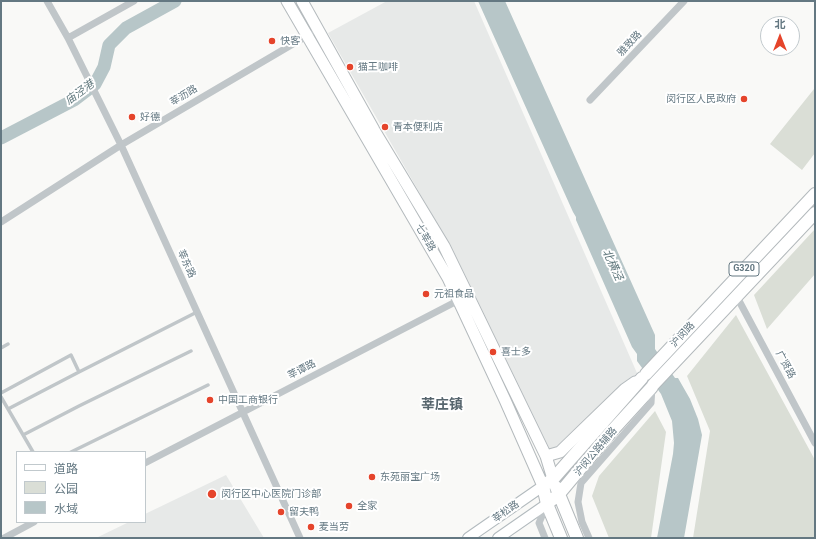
<!DOCTYPE html>
<meta charset="utf-8">
<style>
body{margin:0}
#map{position:relative;width:816px;height:539px;overflow:hidden;background:#f9f9f7;font-family:Roboto,"Noto Sans SC",sans-serif}
canvas{display:block}
.frame{position:absolute;inset:0;border:2px solid #647882;pointer-events:none}
.legend{position:absolute;left:16px;top:451px;width:130px;height:72px;box-sizing:border-box;background:#fff;border:1px solid #c1c9cd;margin:0;padding:5px 7px;list-style:none;font-size:12px;color:#647882}
.legend li{display:flex;align-items:center;gap:8px;height:20px}
.legend b{width:20px;border:1px solid #c1c9cd}
.north{position:absolute;left:760px;top:16px;width:40px;height:40px;box-sizing:border-box;background:#fff;border:1px solid #c1c9cd;border-radius:50%;rotate:0deg;font-size:11px;font-weight:700;line-height:16px;text-align:center;color:#647882}
.north::after{content:'';display:block;margin:auto;width:14px;height:18px;background:#e5442b;clip-path:polygon(50% 0,100% 100%,50% 72%,0 100%)}
</style>
<div id="map">
<canvas width="816" height="539"></canvas>
<div class="frame"></div>
<ul class="legend">
<li><b style="height:5px;background:#fff"></b>道路</li>
<li><b style="height:11px;background:#daded6"></b>公园</li>
<li><b style="height:11px;background:#b7c6c8"></b>水域</li>
</ul>
<div class="north">北</div>
</div>
<script>
const ctx = document.querySelector('canvas').getContext('2d');
ctx.lineJoin = 'round';
function paint(path, color) { ctx.fillStyle = color; ctx.fill(path, 'evenodd'); }
const shape = rows => new Path2D(rows.map(r => 'M' + r).join(''));
function stroke(path, color, width, dash) { ctx.strokeStyle = color; ctx.lineWidth = width; ctx.lineCap = dash ? 'butt' : 'round'; ctx.setLineDash(dash || []); ctx.stroke(path); }
function write(font, color, halo, rows, align = 'center') {
  ctx.font = font + ' Roboto,"Noto Sans SC",sans-serif'; ctx.lineWidth = 4; ctx.setLineDash([]); ctx.textBaseline = 'middle'; ctx.strokeStyle = halo; ctx.fillStyle = color; for (const [text, x, y, turn = 0] of rows) {
    ctx.save(); ctx.translate(x, y); ctx.rotate((+turn || 0) * Math.PI / 180); ctx.textAlign = isNaN(turn) ? turn : align; if (halo) ctx.strokeText(text, 0, 0); ctx.fillText(text, 0, 0); ctx.restore();
  }
}
paint(shape([
 [387,1,474,1,637,373,555,449,546,450,450,246,328,33],
 [226,475,264,538,96,538,129,522,145,522,145,514]
]), '#e7e9e8');
paint(shape([
 [814,89,815,153,802,170,770,144],
 [815,229,815,274,767,329,754,295],
 [736,315,815,460,815,538,693,538,710,431,687,376],
 [655,411,666,432,651,538,609,538,592,496,599,476]
]), '#daded6');
paint(shape([
 [478,1,505,1,655,335,655,349,675,378,678,378,690,399,698,419,702,435,684,538,657,538,673,454,674,443,672,421,661,394,637,361,637,354,632,347,576,220,576,217,573,212]
]), '#b7c6c8');
stroke(shape([
 [1,138,74,100,95,84,104,67,109,45,126,28,175,1]
]), '#b7c6c8', 13);
const secondary = shape([
 [468,538,543,486],
 [498,538,547,504]
]);
const primary = shape([
 [287,1,448,278,505,400,543,486],
 [302,1,374,130,444,246,546,456,553,479],
 [546,456,560,452,565,447,625,389,635,382]
]);
const highway = shape([
 [646,374,815,194],
 [653,385,815,213],
 [556,487,577,538],
 [547,504,559,494,611,432,652,387],
 [561,538,547,504,543,486,553,479,642,378]
]);
stroke(secondary, '#b2babe', 12);
stroke(primary, '#b4babd', 13);
stroke(highway, '#b3b9bc', 14);
stroke(shape([
 [1,348,8,344],
 [1,393,71,355,79,372,197,312],
 [1,397,33,452],
 [8,409,79,372],
 [23,435,79,406,191,351],
 [71,452,208,385]
]), '#c0c6c9', 3.5);
stroke(shape([
 [47,1,68,38,121,145,300,538],
 [68,38,134,1],
 [590,100,684,1],
 [1,222,121,145,310,34],
 [737,297,815,443],
 [145,463,461,299],
 [4,538,34,522],
 [545,538,539,523,547,504],
 [589,538,582,522,578,502,581,483,651,403,652,387]
]), '#c0c6c9', 7);
stroke(secondary, '#fff', 10);
stroke(primary, '#fff', 11);
stroke(highway, '#fff', 12);
for (const [x, y, r, color] of [
 [272,41,4,"#e5442b"],
 [350,67,4,"#e5442b"],
 [744,99,4,"#e5442b"],
 [132,117,4,"#e5442b"],
 [385,127,4,"#e5442b"],
 [426,294,4,"#e5442b"],
 [493,352,4,"#e5442b"],
 [210,400,4,"#e5442b"],
 [372,477,4,"#e5442b"],
 [212,494,5,"#e5442b"],
 [349,506,4,"#e5442b"],
 [281,512,4,"#e5442b"],
 [311,527,4,"#e5442b"]
]) { const dot = new Path2D(); dot.arc(x, y, r, 0, 2 * Math.PI); ctx.fillStyle = color; ctx.fill(dot); stroke(dot, '#fff', 1.5); }
for (const [x, y, w] of [
 [744,269,30]
]) { const box = new Path2D(); box.roundRect(x - w / 2, y - 7, w, 14, 3); ctx.fillStyle = '#fff'; ctx.fill(box); stroke(box, '#647882', 1); }
write('bold 9px', '#647882', null, [
 ["G320",744,269]
]);
write('10px', '#647882', '#fff', [
 ["快客",280,41],
 ["猫王咖啡",358,67],
 ["闵行区人民政府",736,99,"right"],
 ["好德",140,117],
 ["青本便利店",393,127],
 ["元祖食品",434,294],
 ["喜士多",501,352],
 ["中国工商银行",218,400],
 ["东苑丽宝广场",380,477],
 ["闵行区中心医院门诊部",221,494],
 ["全家",357,506],
 ["留夫鸭",289,512],
 ["麦当劳",319,527]
], 'left');
write('10px', '#647882', '#fff', [
 ["雅致路",630,44,-47],
 ["莘沥路",184,96,-31],
 ["七莘路",425,238,60],
 ["莘东路",186,264,65],
 ["沪闵路",683,335,-47],
 ["广贤路",785,365,62],
 ["莘谭路",302,370,-27],
 ["沪闵公路辅路",596,452,-50],
 ["莘松路",506,512,-35]
]);
write('italic 11px', '#5f777c', '#fff', [
 ["庙泾港",80,93,-36],
 ["北横泾",612,265,65]
]);
write('bold 14px', '#56656d', '#fff', [
 ["莘庄镇",442,405]
]);
</script>
